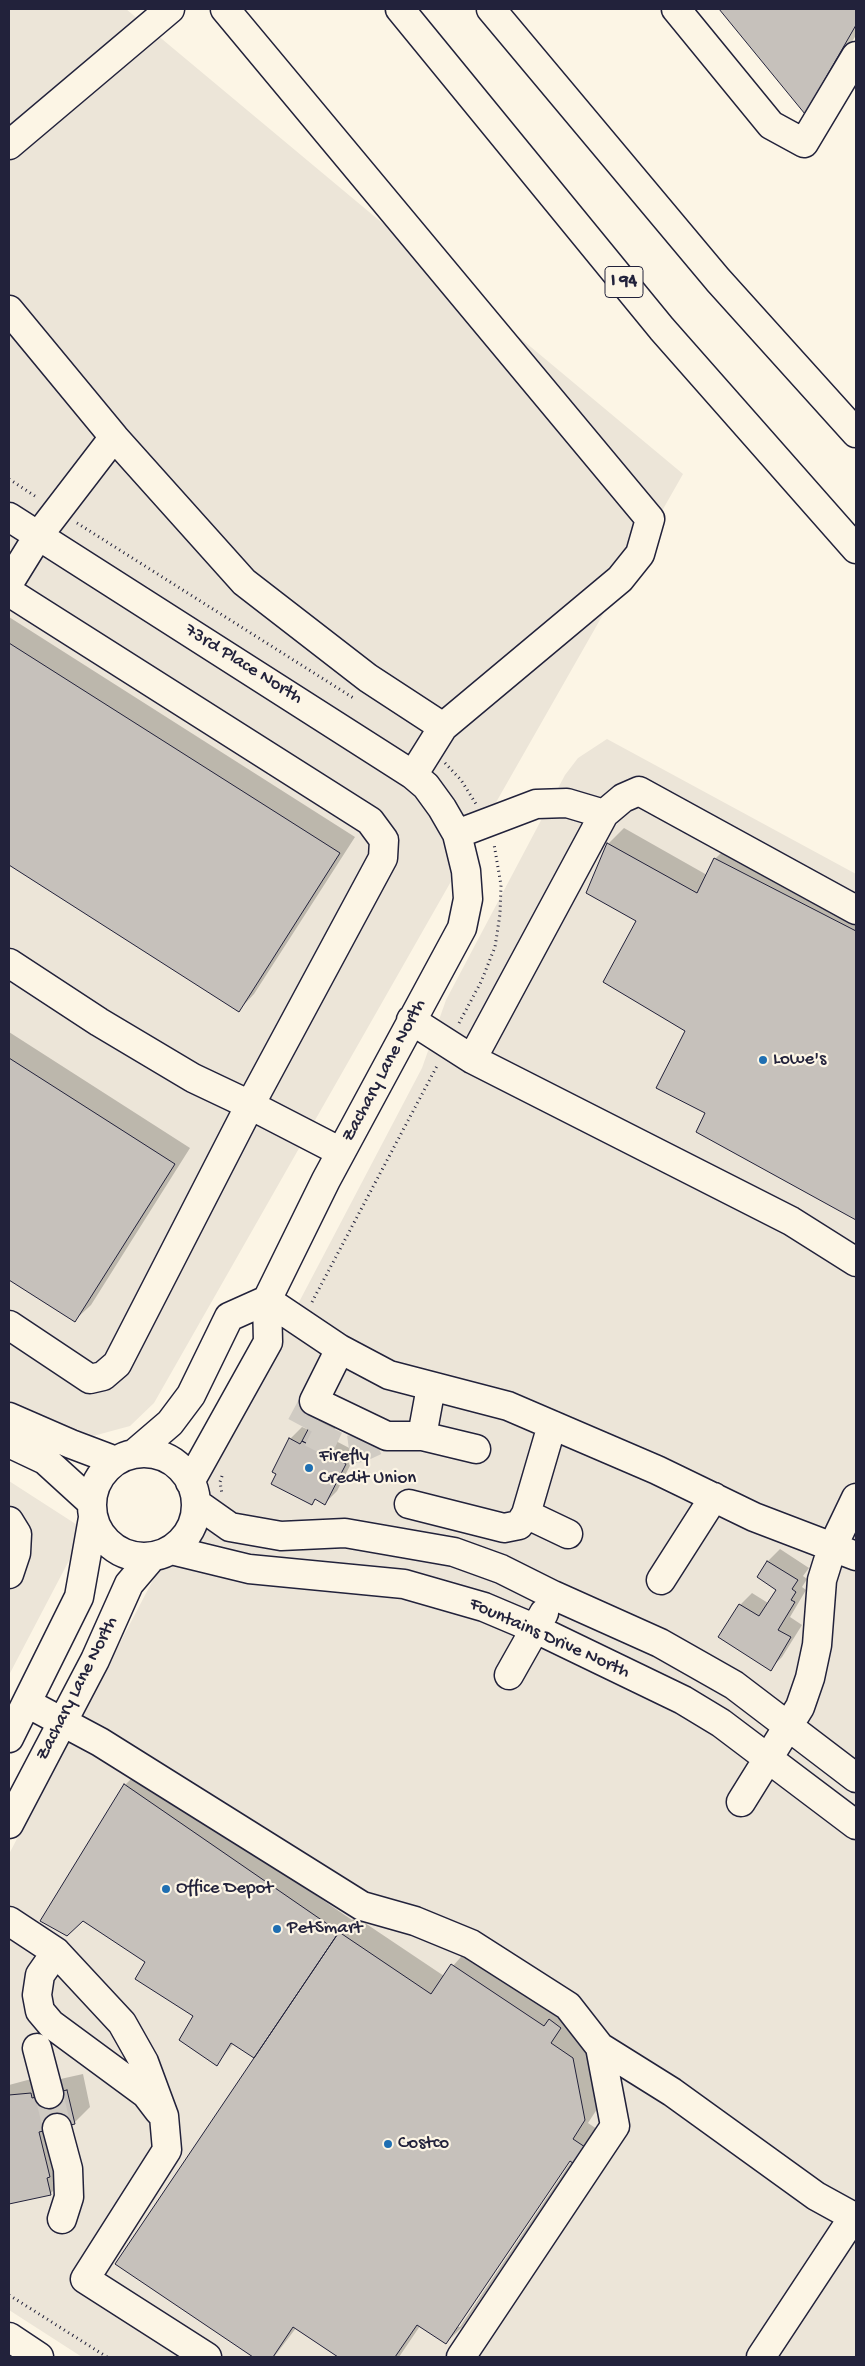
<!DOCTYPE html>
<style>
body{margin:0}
#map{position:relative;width:865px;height:2366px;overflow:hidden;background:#fcf5e5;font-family:"Gochi Hand",sans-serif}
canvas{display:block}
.frame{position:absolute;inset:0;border:10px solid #22223b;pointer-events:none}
</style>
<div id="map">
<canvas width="865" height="2366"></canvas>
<div class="frame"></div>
</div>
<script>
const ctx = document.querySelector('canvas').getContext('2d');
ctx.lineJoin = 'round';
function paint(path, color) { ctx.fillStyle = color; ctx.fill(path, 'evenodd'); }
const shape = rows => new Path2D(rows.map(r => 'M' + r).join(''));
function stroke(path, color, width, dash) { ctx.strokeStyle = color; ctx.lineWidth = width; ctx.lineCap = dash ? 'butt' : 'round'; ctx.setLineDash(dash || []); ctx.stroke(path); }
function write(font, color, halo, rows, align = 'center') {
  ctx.font = font + ' "Gochi Hand",sans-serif'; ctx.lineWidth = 4.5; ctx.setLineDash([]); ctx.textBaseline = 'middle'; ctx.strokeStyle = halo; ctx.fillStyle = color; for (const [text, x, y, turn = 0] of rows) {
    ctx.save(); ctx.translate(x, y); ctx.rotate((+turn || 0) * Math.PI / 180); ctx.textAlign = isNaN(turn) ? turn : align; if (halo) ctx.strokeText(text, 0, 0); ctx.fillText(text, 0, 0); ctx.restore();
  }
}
paint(shape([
 [9,9,126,9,683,474,154,1403,130,1426,82,1439,9,1405],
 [607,739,856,874,856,2357,82,2357,9,2310,9,1854,422,1068,446,1000,565,775,578,758],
 [9,1481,85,1530,9,1675]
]), '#ece5d8');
paint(shape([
 [721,9,856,9,856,35,821,96,805,112],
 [9,617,355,837,254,994,239,1010,9,864],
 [624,828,707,875,715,859,731,843,856,907,856,1219,697,1131,706,1112,686,1030,637,920,608,844],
 [9,1032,190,1148,91,1305,75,1320,9,1278],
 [317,1417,336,1427,330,1438,357,1452,337,1491,325,1503,316,1499,311,1503,290,1439,302,1427,309,1430],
 [780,1549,809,1568,803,1576,807,1579,802,1587,806,1590,790,1617,802,1625,782,1657,770,1669,740,1605,752,1593,768,1603,777,1589,759,1577,768,1561],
 [137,1773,352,1920,356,1917,444,1976,468,1949,576,2011,566,2027,589,2042,601,2103,588,2123,603,2133,573,2162,462,2327,446,2343,420,2326,399,2357,340,2357,296,2328,274,2357,255,2357,117,2264,259,2053,234,2043,217,2064,194,2016,147,1961,83,1919,42,1920,125,1785],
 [572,2155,575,2156,460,2327,457,2327],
 [83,2074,90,2107,74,2123,57,2127,66,2178,50,2194,9,2203,9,2085,35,2078,47,2082]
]), '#0003');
const building = shape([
 [719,9,856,9,856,25,805,114,719,9],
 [9,643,340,853,239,1012,9,865,9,643],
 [607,843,697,893,714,858,856,931,856,1220,696,1132,705,1113,656,1088,685,1031,603,982,636,921,586,893,607,843],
 [9,1058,175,1164,75,1322,9,1280,9,1058],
 [313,1420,333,1431,322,1452,302,1441,313,1420],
 [289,1438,300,1444,302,1441,346,1464,325,1505,315,1499,312,1505,271,1484,276,1474,272,1472,289,1438],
 [767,1561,798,1580,792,1589,796,1592,791,1600,795,1602,778,1630,791,1637,771,1671,718,1637,739,1604,759,1616,776,1590,757,1577,767,1561],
 [124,1784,339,1932,254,2058,231,2043,217,2066,179,2040,193,2016,135,1979,145,1962,83,1921,67,1936,40,1921,124,1784],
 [339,1932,431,1994,451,1964,544,2026,549,2019,561,2028,551,2043,573,2058,585,2120,573,2139,588,2149,577,2166,570,2161,446,2344,417,2325,395,2357,338,2357,293,2327,273,2357,253,2357,115,2264,339,1932],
 [67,2090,75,2124,39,2132,50,2177,47,2178,51,2195,9,2204,9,2095,31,2093,32,2098,67,2090]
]);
paint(building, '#c6c1bb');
stroke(building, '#22223b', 1);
stroke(shape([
 [314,1401,300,1427,331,1443,346,1450,361,1448,387,1436],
 [49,2094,57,2128]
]), '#d0cbc3', 28, [28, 14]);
const minor = shape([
 [225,9,650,519,640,554,620,579,443,727,413,775],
 [676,9,771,125,804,143,856,56],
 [9,145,170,9],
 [9,310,114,437,38,536,9,583],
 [114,437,244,582,368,678,443,727],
 [9,517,413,775,426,786,442,808,457,834,466,871,468,899,462,928,326,1180,267,1300,268,1342,190,1482],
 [9,592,370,821,384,840,383,858,250,1105,193,1078,99,1022,9,963],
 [457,834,536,804,567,803,604,814],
 [411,1020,472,1059,791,1221,856,1262],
 [472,1059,604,814,623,798,639,791,856,910],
 [267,1300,340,1349,389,1375,508,1406,657,1470,754,1517,856,1556],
 [9,1325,90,1379,103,1376,117,1364,250,1105,341,1152],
 [340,1349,314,1401,387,1436,422,1436,476,1449],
 [9,1417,71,1444,116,1461],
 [422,1436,431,1387],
 [9,1443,45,1460,91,1502],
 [135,1453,170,1423,191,1395,229,1317,267,1300],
 '92 1505a52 52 0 1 1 104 0a52 52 0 1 1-104 0Z',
 [196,1503,230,1527,281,1536,345,1533,454,1552,501,1569,553,1595,660,1643,734,1685,856,1778],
 [409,1504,504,1528,519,1525,526,1514,552,1425],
 [526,1514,568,1534],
 [9,1521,17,1534,16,1553,9,1574],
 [171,1550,249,1569,404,1584,484,1607,536,1629,683,1700,721,1723,856,1825],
 [661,1580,714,1497],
 [509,1675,544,1613],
 [27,1703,100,1742,362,1906,415,1921,471,1944,568,2006,600,2047,672,2092,816,2196,856,2218],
 [9,1738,79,1597,93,1518],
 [741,1802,800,1707,810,1678,817,1645,822,1580,832,1548,856,1498],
 [9,1824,95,1660,129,1584,152,1557],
 [9,1921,56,1952,122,2023,144,2062,164,2116,167,2150,85,2279,207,2357],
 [56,1952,40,1975,37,1995,40,2011,51,2024,146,2094,159,2111],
 [37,2048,49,2094],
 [57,2128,68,2169,69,2197,62,2219],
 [461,2357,615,2126,600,2047],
 [761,2357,854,2216]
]);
const major = shape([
 [9,2337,39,2357]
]);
const highway = shape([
 [400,9,662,329,856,549],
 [491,9,718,280,856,433]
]);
stroke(minor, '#22223b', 31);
stroke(major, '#22223b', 31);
stroke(highway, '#22223b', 31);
stroke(shape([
 [9,479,38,498],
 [77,523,355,699],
 [445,763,461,780,476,804],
 [459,1023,481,982,495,947,500,914,501,885,494,844],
 [312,1302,438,1064],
 [222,1476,220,1482,222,1494],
 [9,2295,107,2357]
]), '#22223b', 3, [1, 4]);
stroke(minor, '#fcf5e5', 28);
stroke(major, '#fcf5e5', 28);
stroke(highway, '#fcf5e5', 28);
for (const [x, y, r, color] of [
 [763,1060,5,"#1f6fb2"],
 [309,1468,5,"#1f6fb2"],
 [166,1889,5,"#1f6fb2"],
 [277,1929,5,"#1f6fb2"],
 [388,2144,5,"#1f6fb2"]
]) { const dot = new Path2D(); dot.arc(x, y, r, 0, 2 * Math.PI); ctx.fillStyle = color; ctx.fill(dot); stroke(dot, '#fcf5e5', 2); }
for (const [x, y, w] of [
 [624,282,38]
]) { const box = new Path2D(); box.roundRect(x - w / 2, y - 15.5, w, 31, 4); ctx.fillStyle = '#fcf5e5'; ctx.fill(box); stroke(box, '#22223b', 1); }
write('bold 18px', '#22223b', null, [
 ["I 94",624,282]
]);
write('19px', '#22223b', '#fcf5e5', [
 ["73rd Place North",243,665,32],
 ["Zachary Lane North",385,1071,-62],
 ["Fountains Drive North",549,1639,24],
 ["Zachary Lane North",78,1689,-63]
]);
write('19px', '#22223b', '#fcf5e5', [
 ["Lowe's",773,1060],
 ["Firefly",319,1457],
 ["Credit Union",319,1479],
 ["Office Depot",176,1889],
 ["PetSmart",287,1929],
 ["Costco",398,2144]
], 'left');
</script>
